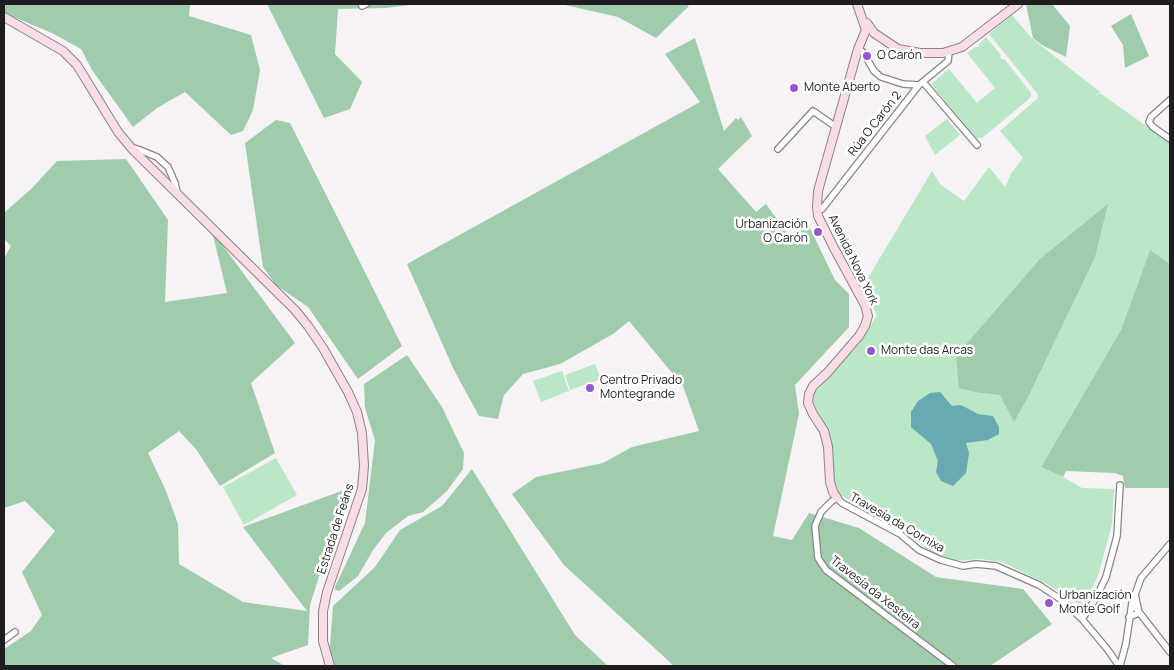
<!DOCTYPE html>
<meta charset="utf-8">
<style>
body{margin:0}
#map{position:relative;width:1174px;height:670px;overflow:hidden;background:#f6f2f6;font-family:Manrope,sans-serif}
canvas{display:block}
.frame{position:absolute;inset:0;border:5px solid #1f1d1f;pointer-events:none}
</style>
<div id="map">
<canvas width="1174" height="670"></canvas>
<div class="frame"></div>
</div>
<script>
const ctx = document.querySelector('canvas').getContext('2d');
ctx.lineJoin = 'round';
function paint(path, color) { ctx.fillStyle = color; ctx.fill(path, 'evenodd'); }
const shape = rows => new Path2D(rows.map(r => 'M' + r).join(''));
function stroke(path, color, width, dash) { ctx.strokeStyle = color; ctx.lineWidth = width; ctx.lineCap = dash ? 'butt' : 'round'; ctx.setLineDash(dash || []); ctx.stroke(path); }
function write(font, color, halo, rows, align = 'center') {
  ctx.font = font + ' Manrope,sans-serif'; ctx.lineWidth = 5; ctx.setLineDash([]); ctx.textBaseline = 'middle'; ctx.strokeStyle = halo; ctx.fillStyle = color; for (const [text, x, y, turn = 0] of rows) {
    ctx.save(); ctx.translate(x, y); ctx.rotate((+turn || 0) * Math.PI / 180); ctx.textAlign = isNaN(turn) ? turn : align; if (halo) ctx.strokeText(text, 0, 0); ctx.fillText(text, 0, 0); ctx.restore();
  }
}
paint(shape([
 [1012,15,1030,36,1039,44,1100,92,1093,97,1100,93,1170,143,1170,264,1150,250,1121,330,1041,467,1063,477,1082,488,1114,489,1112,524,1099,573,1084,608,1047,584,1002,562,981,559,953,561,929,551,909,534,839,494,833,477,833,461,829,433,812,402,814,393,860,343,877,315,862,288,932,171,941,185,964,201,989,167,1005,187,1012,172,1023,158,1000,131,1038,98,1037,93,989,34],
 [986,37,1001,55,1000,58,1005,60,1031,93,1031,96,1030,98,982,138,976,138,931,84,949,69,977,103,995,88,967,53,975,47,978,47,979,44],
 [947,119,960,135,935,155,925,136],
 [595,364,601,379,570,390,565,375],
 [562,371,569,391,541,402,533,381],
 [276,458,297,495,244,525,223,487]
]), '#bae7c5');
paint(shape([
 [4,4,190,4,189,16,251,35,260,70,253,110,243,131,231,135,185,92,157,108,133,127,92,70,81,49,52,33,4,13],
 [267,4,418,4,386,8,338,9,335,54,362,82,350,109,324,118],
 [561,4,689,4,688,7,656,38,618,17],
 [1026,4,1052,4,1070,26,1066,57,1042,45,1033,38],
 [1131,14,1149,56,1125,68,1123,45,1111,26],
 [695,38,724,131,736,118,738,120,741,117,752,136,718,169,756,212,766,204,791,239,808,224,835,280,849,294,849,327,795,385,799,414,773,536,792,540,809,513,859,528,936,577,1023,589,1052,624,990,666,674,666,564,565,512,494,536,477,603,463,632,447,699,431,683,386,629,321,613,334,560,364,523,374,504,395,498,419,479,416,454,370,407,264,700,102,665,54],
 [276,120,290,123,402,346,358,379,308,307,276,285,263,267,245,143],
 [126,159,168,220,165,302,227,293,212,231,295,343,251,383,275,453,220,486,196,449,179,431,148,453,166,491,178,524,179,564,243,602,307,611,243,527,347,489,310,605,308,645,271,658,285,666,4,666,4,649,31,631,42,615,22,572,55,531,25,501,4,508,4,258,11,246,4,239,4,213,32,188,57,161],
 [1108,204,1095,257,1029,395,1014,422,1000,395,975,392,959,388,956,356,1040,259],
 [1150,250,1170,264,1170,488,1125,488,1123,476,1115,473,1066,471,1063,477,1041,467,1121,330],
 [407,355,442,407,464,453,463,469,447,491,423,512,408,516,386,533,373,550,358,576,339,591,334,589,365,523,375,440,365,408,364,384],
 [472,469,575,635,608,666,331,666,330,646,333,606,375,567,400,530,442,506]
]), '#9fccaa');
paint(shape([
 [940,392,952,406,961,405,978,414,993,416,999,427,999,434,988,440,966,443,969,453,966,473,953,486,941,481,936,472,938,461,931,444,911,427,911,412,918,401,930,393]
]), '#69aab2');
const street = shape([
 [362,6,366,4],
 [858,49,863,52,874,71,881,77,903,84,919,85],
 [923,82,977,145],
 [1170,100,1151,117,1149,122,1153,127,1170,139],
 [131,147,140,150,157,157,168,167,175,183,177,192],
 [778,149,813,111,836,127],
 [817,210,822,209,919,85,948,61,949,52],
 [1132,603,1170,652],
 [1129,617,1139,613,1135,594],
 [1082,619,1096,598,1106,577,1117,536,1120,485],
 [4,640,15,632],
 [953,666,826,570,818,558,815,526,821,512,832,501,837,498,842,503,900,534,919,550,941,560,963,566,976,564,996,566,1039,585,1063,601,1082,619,1108,650,1119,666],
 [1120,666,1126,643,1132,603,1141,578,1170,544]
]);
const secondary = shape([
 [4,17,63,51,77,65,118,132,133,150,295,310,308,326,323,348,348,392,357,412,362,433,364,466,362,489,327,592,323,611,323,641,330,666],
 [867,23,874,33,898,49,920,53,943,53,962,47,1018,4],
 [837,498,833,492,830,482,828,447,824,431,813,414,808,403,809,394,813,386,828,372,859,336,865,326,868,316,865,305,834,248,818,216,817,207,818,191,836,127,858,49,866,30,857,4]
]);
stroke(street, '#888488', 8);
stroke(secondary, '#888488', 10);
stroke(street, '#fff', 5.5);
stroke(secondary, '#fadce5', 8);
for (const [x, y, r, color] of [
 [867,56,5,"#9657cd"],
 [794,88,5,"#9657cd"],
 [818,232,5,"#9657cd"],
 [871,351,5,"#9657cd"],
 [590,388,5,"#9657cd"],
 [1049,603,5,"#9657cd"]
]) { const dot = new Path2D(); dot.arc(x, y, r, 0, 2 * Math.PI); ctx.fillStyle = color; ctx.fill(dot); stroke(dot, '#fff', 2); }
write('12px', '#1f1d1f', '#fff', [
 ["O Carón",877,56],
 ["Monte Aberto",804,88],
 ["Urbanización",808,225,"right"],
 ["O Carón",808,239,"right"],
 ["Monte das Arcas",881,351],
 ["Centro Privado",600,381],
 ["Montegrande",600,395],
 ["Urbanización",1059,596],
 ["Monte Golf",1059,610]
], 'left');
write('12px', '#1f1d1f', '#fff', [
 ["Rúa O Carón 2",875,124,-52],
 ["Avenida Nova York",853,260,64],
 ["Travesía da Cornixa",897,523,30],
 ["Estrada de Feáns",336,529,-72],
 ["Travesía da Xesteira",875,593,38]
]);
</script>
